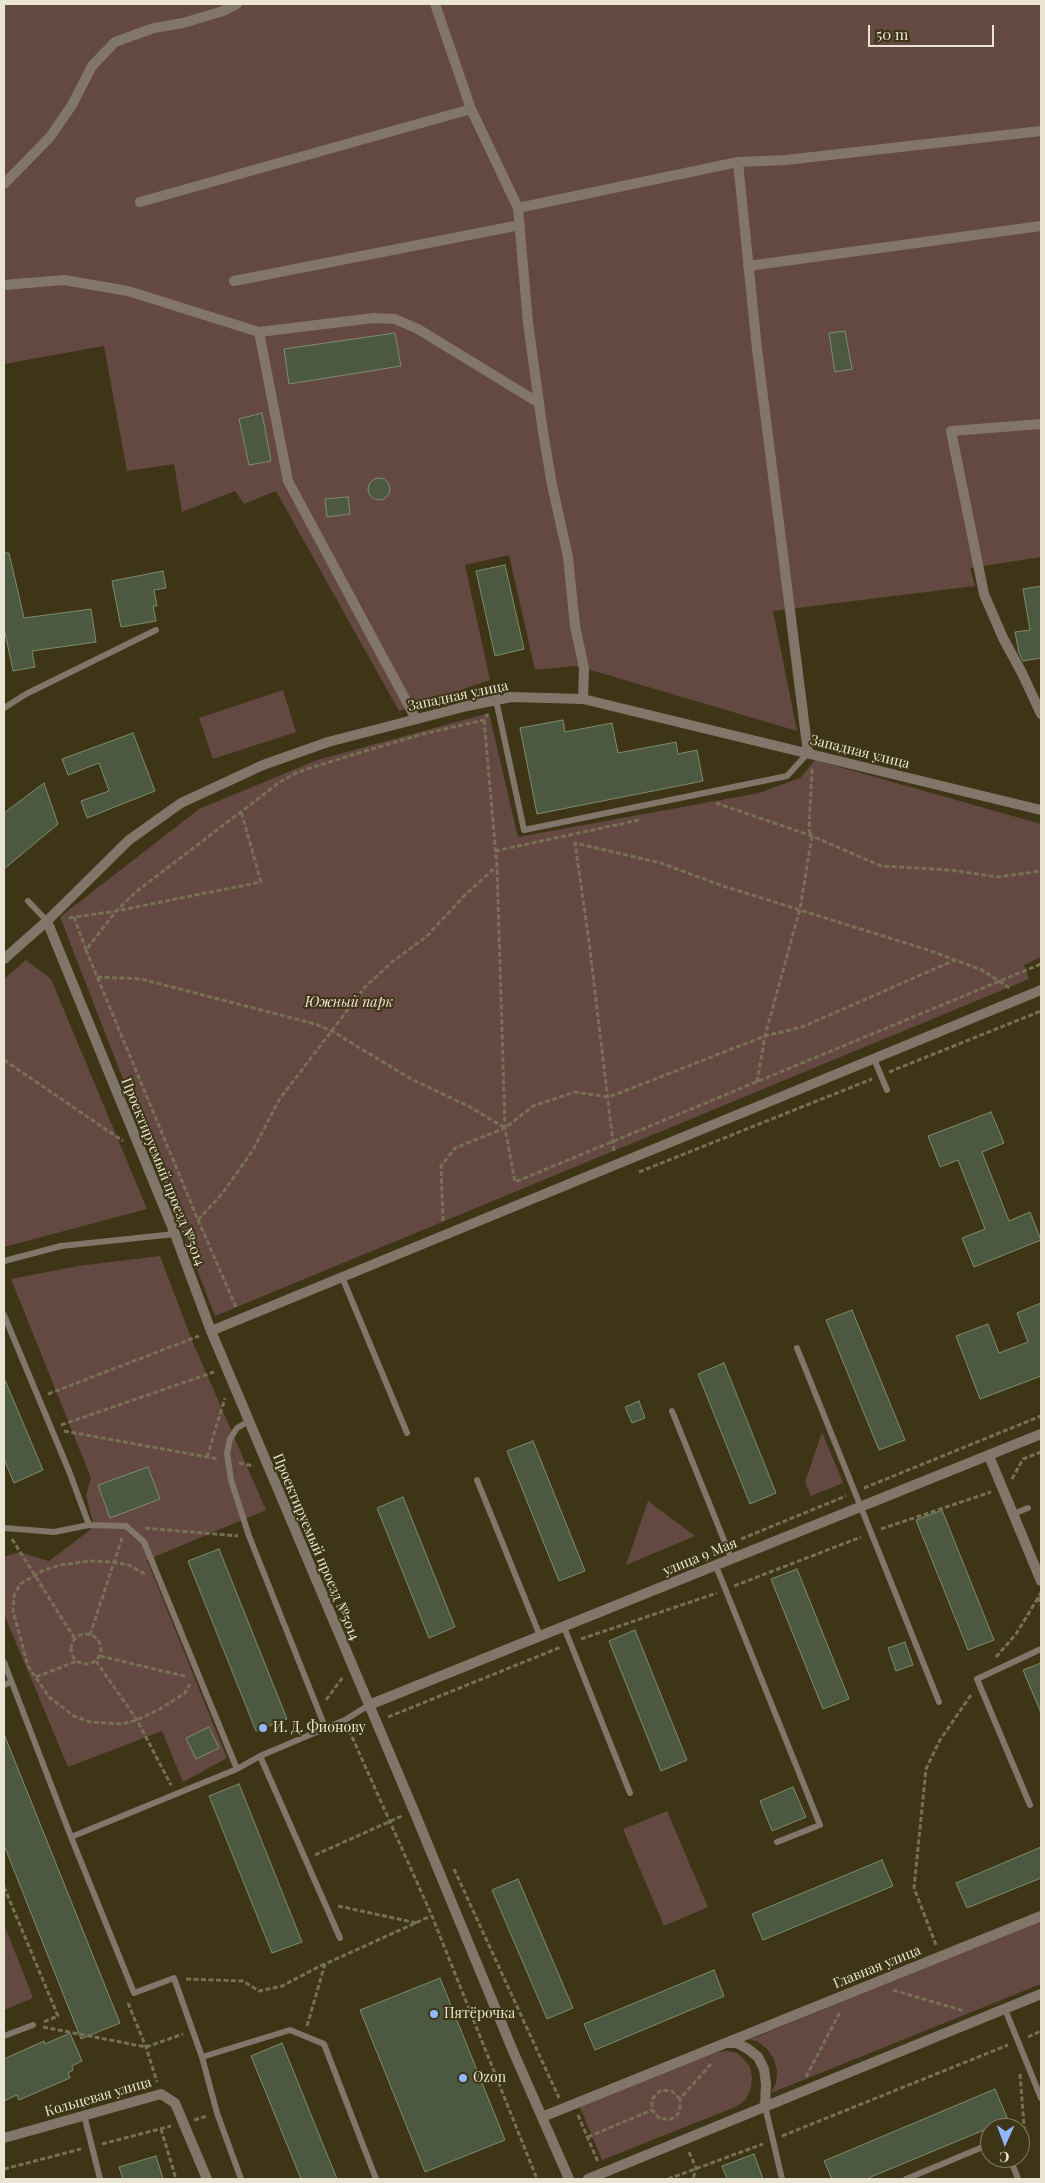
<!DOCTYPE html>
<meta charset="utf-8">
<style>
body{margin:0}
#map{position:relative;width:1045px;height:2183px;overflow:hidden;background:#3d3515;font-family:"Playfair Display",serif}
canvas{display:block}
.frame{position:absolute;inset:0;border:5px solid #e9e5d2;pointer-events:none}
.north{position:absolute;left:980px;top:2118px;width:50px;height:50px;box-sizing:border-box;background:#3d3515;border:1px solid #827b61;border-radius:50%;rotate:182deg;font-size:14px;font-weight:700;line-height:20px;text-align:center;color:#e9e5d2}
.north::after{content:'';display:block;margin:auto;width:18px;height:22px;background:#91b8fd;clip-path:polygon(50% 0,100% 100%,50% 72%,0 100%)}
.scale{position:absolute;left:868px;top:25px;width:126px;height:22px;box-sizing:border-box;border:2px solid #e9e5d2;border-top:0;padding-left:6px;font-size:15px;line-height:18px;white-space:nowrap;color:#e9e5d2;-webkit-text-stroke:4px #3d3515;paint-order:stroke}
</style>
<div id="map">
<canvas width="1045" height="2183"></canvas>
<div class="frame"></div>
<div class="north">С</div>
<div class="scale">50 m</div>
</div>
<script>
const ctx = document.querySelector('canvas').getContext('2d');
ctx.lineJoin = 'round';
function paint(path, color) { ctx.fillStyle = color; ctx.fill(path, 'evenodd'); }
const shape = rows => new Path2D(rows.map(r => 'M' + r).join(''));
function stroke(path, color, width, dash) { ctx.strokeStyle = color; ctx.lineWidth = width; ctx.lineCap = dash ? 'butt' : 'round'; ctx.setLineDash(dash || []); ctx.stroke(path); }
function write(font, color, halo, rows, align = 'center') {
  ctx.font = font + ' "Playfair Display",serif'; ctx.lineWidth = 4; ctx.setLineDash([]); ctx.textBaseline = 'middle'; ctx.strokeStyle = halo; ctx.fillStyle = color; for (const [text, x, y, turn = 0] of rows) {
    ctx.save(); ctx.translate(x, y); ctx.rotate((+turn || 0) * Math.PI / 180); ctx.textAlign = isNaN(turn) ? turn : align; if (halo) ctx.strokeText(text, 0, 0); ctx.fillText(text, 0, 0); ctx.restore();
  }
}
paint(shape([
 [4,4,1041,4,1041,557,970,568,975,586,773,611,797,731,584,668,574,666,535,670,509,555,465,565,490,680,399,711,276,491,244,504,235,491,182,512,174,464,127,471,104,346,4,364],
 [283,690,296,732,213,759,199,718],
 [489,713,518,837,759,793,800,778,815,760,1041,824,1041,957,1024,965,1029,979,215,1316,60,917,199,809,317,760],
 [26,960,51,979,147,1209,4,1247,4,979],
 [160,1256,191,1338,266,1510,147,1560,227,1758,183,1782,162,1731,68,1767,4,1614,4,1557,19,1552,49,1561,94,1527,86,1495,91,1478,11,1279,78,1266],
 [822,1432,843,1483,811,1496,805,1482],
 [648,1501,695,1536,626,1565],
 [667,1811,708,1907,664,1926,623,1829],
 [1041,1920,1041,1984,771,2093,776,2083,777,2071,774,2059,767,2049,757,2041,749,2040],
 [4,1924,33,1998,4,2010],
 [727,2051,737,2053,744,2059,750,2067,752,2078,751,2088,746,2099,738,2106,602,2160,579,2105,716,2052]
]), '#644842');
const building = shape([
 [845,331,852,369,835,372,829,333,845,331],
 [395,333,401,366,289,384,284,349,395,333],
 [262,413,271,461,249,465,239,419,262,413],
 '368 489a11 11 0 1 1 22 0a11 11 0 1 1-22 0Z',
 [348,497,350,514,327,517,325,499,348,497],
 [4,553,9,553,24,618,91,609,96,642,32,651,35,667,13,671,4,628,4,553],
 [505,565,524,649,495,656,476,571,505,565],
 [163,571,166,588,154,590,157,606,153,606,156,621,121,627,112,581,163,571],
 [1041,586,1041,658,1023,661,1019,653,1015,632,1030,630,1023,589,1041,586],
 [563,720,565,732,612,723,618,753,676,742,678,754,697,750,703,781,537,814,520,728,563,720],
 [133,733,155,791,87,818,81,801,109,791,99,763,68,775,62,759,133,733],
 [44,783,58,824,4,869,4,813,44,783],
 [991,1112,1004,1143,982,1152,1009,1221,1030,1212,1041,1240,974,1267,962,1238,985,1229,958,1160,940,1167,928,1136,991,1112],
 [1041,1303,1041,1376,980,1399,956,1336,988,1324,999,1353,1028,1342,1017,1313,1041,1303],
 [852,1310,905,1440,879,1450,826,1320,852,1310],
 [724,1363,776,1493,750,1504,698,1374,724,1363],
 [4,1378,43,1470,14,1483,4,1459,4,1378],
 [639,1401,645,1418,632,1423,625,1407,639,1401],
 [533,1441,585,1571,559,1581,507,1451,533,1441],
 [148,1467,160,1499,110,1518,98,1485,148,1467],
 [403,1497,455,1627,429,1638,377,1508,403,1497],
 [942,1510,994,1640,968,1650,916,1520,942,1510],
 [219,1549,287,1719,256,1731,188,1561,219,1549],
 [797,1569,849,1699,823,1709,771,1579,797,1569],
 [635,1630,687,1760,661,1771,609,1641,635,1630],
 [905,1642,913,1665,896,1671,888,1648,905,1642],
 [1041,1663,1041,1713,1023,1670,1041,1663],
 [209,1727,219,1748,196,1759,186,1738,209,1727],
 [4,1734,120,2023,81,2039,4,1845,4,1734],
 [239,1784,302,1942,272,1953,209,1796,239,1784],
 [793,1787,806,1817,772,1831,760,1801,793,1787],
 [1041,1847,1041,1878,967,1908,956,1883,1041,1847],
 [882,1860,893,1886,763,1940,752,1914,882,1860],
 [518,1879,573,2008,547,2019,492,1890,518,1879],
 [714,1970,724,1996,595,2050,584,2024,714,1970],
 [440,1978,505,2140,425,2172,360,2010,440,1978],
 [70,2033,82,2061,72,2066,73,2070,68,2073,70,2078,19,2100,17,2095,4,2101,4,2059,44,2041,45,2044,70,2033],
 [282,2043,337,2179,301,2179,251,2056,282,2043],
 [995,2089,1008,2120,866,2179,832,2179,824,2161,995,2089],
 [754,2154,763,2179,727,2179,722,2166,754,2154],
 [156,2156,163,2179,123,2179,119,2167,156,2156]
]);
paint(building, '#4c5940');
stroke(building, '#7d8d6d', 1);
stroke(shape([
 [484,720,497,867,505,1128,515,1182,1041,964],
 [716,803,812,836,881,866,950,870,998,877,1041,871],
 [495,851,639,820],
 [74,917,86,950],
 [69,918,116,911,261,882,241,811],
 [97,977,141,979,315,1024,332,1031,411,1079,470,1107,505,1128],
 [4,1060,123,1141],
 [889,1072,1041,1011],
 [757,1082,765,1036,800,909,812,836,809,830,812,768],
 [614,1151,589,942,575,843,661,863,720,885,931,951,982,970,1011,989],
 [639,1172,872,1079],
 [198,1220,222,1194,253,1150,279,1100,365,987,392,962,426,937,465,895,496,867],
 [443,1221,441,1166,455,1148,505,1128,533,1106,575,1092,609,1097,765,1036,802,1027,955,960],
 [236,1307,198,1220,86,950,116,911,137,891,280,782,298,772,345,757,423,734,484,720,488,714],
 [48,1394,199,1336],
 [61,1425,214,1372],
 [64,1431,218,1459],
 [207,1457,225,1398],
 [239,1463,254,1466],
 [1012,1479,1023,1459,1041,1452],
 [864,1488,1041,1416],
 [145,1528,238,1536],
 [881,1529,991,1492],
 [12,1539,75,1639],
 [741,1539,846,1496],
 [145,1574,129,1565,113,1562,89,1561,60,1565,44,1570,20,1584,14,1596,13,1611,28,1666,49,1697,74,1716,90,1722,122,1724,137,1720,160,1709,185,1693,190,1684],
 [734,1586,861,1537],
 [1038,1597,1041,1605],
 '71 1649a15 15 0 1 1 30 0a15 15 0 1 1-30 0Z',
 [90,1635,123,1535],
 [581,1639,717,1593],
 [100,1656,188,1677],
 [996,1657,1016,1634,1041,1593],
 [96,1661,137,1720,171,1785],
 [36,1677,77,1661],
 [326,1700,343,1677],
 [388,1717,561,1647],
 [349,1730,432,1916,537,2179],
 [315,1855,402,1816],
 [454,1869,559,2098],
 [4,1887,58,2016,43,2022],
 [338,1906,417,1923],
 [936,1945,914,1888,926,1769,940,1740,971,1695],
 [186,1979,243,1981,259,1991,282,1986,324,1964],
 [893,1990,964,2011],
 [128,2003,146,2047,157,2082],
 [307,2026,325,1964,431,1916],
 [43,2027,146,2047,183,2034],
 [1028,2037,1041,2031],
 [1020,2074,1025,2138,1020,2143],
 [806,2077,840,2012],
 [680,2099,672,2091,661,2090,652,2099,652,2110,660,2119,671,2119,676,2116,680,2111,680,2099,711,2064],
 [578,2115,598,2162],
 [194,2120,207,2116],
 [161,2129,176,2179],
 [782,2136,1008,2045],
 [588,2137,652,2110],
 [102,2144,171,2126],
 [689,2152,696,2168,693,2179],
 [4,2169,81,2149],
 [668,2179,763,2144]
]), '#777054', 3, [5, 2.5]);
stroke(shape([
 [496,700,524,830,787,776,808,753],
 [4,708,26,694,156,630],
 [28,901,47,921],
 [874,1059,887,1090],
 [4,1261,61,1246,175,1234],
 [342,1277,407,1433],
 [4,1315,69,1471,89,1525,54,1532,4,1528],
 [797,1348,939,1702],
 [672,1411,732,1560],
 [249,1421,237,1428,230,1439,227,1453,231,1480,249,1536,325,1727],
 [477,1480,540,1636],
 [1013,1514,1028,1508],
 [89,1525,126,1526,144,1542,237,1769],
 [716,1566,820,1825,777,1842],
 [564,1627,630,1793],
 [4,1662,71,1837,237,1769,260,1756,345,1720,369,1705],
 [4,1685,11,1682],
 [260,1756,340,1938],
 [1030,1805,977,1679,1041,1649],
 [71,1837,134,1993,174,1978,202,2057,217,2113,241,2179],
 [1005,2009,1041,2098],
 [4,2036,33,2025],
 [202,2057,290,2030,324,2044,376,2179],
 [765,2106,782,2179],
 [84,2115,100,2179],
 [1010,2158,1018,2179],
 [906,2179,990,2144]
]), '#82766b', 6);
stroke(shape([
 [435,4,471,109,518,208,528,323,543,432,552,485,568,557,575,626,584,668,583,699],
 [738,162,757,349,808,753],
 [4,184,50,137,72,105,92,66,115,42,154,28,183,23,223,11,237,4],
 [140,202,471,109],
 [518,208,738,162,786,160,1041,131],
 [748,266,1041,226],
 [234,281,520,225],
 [4,285,64,280,128,291,259,332,374,318,395,319,418,329,539,403],
 [259,332,288,481,416,719],
 [1041,424,951,431,984,594,1003,638,1022,673,1041,714],
 [4,959,47,921],
 [211,1331,1041,990],
 [989,1456,1041,1581]
]), '#82766b', 10);
stroke(shape([
 [369,1705,1041,1434],
 [726,2043,737,2043,748,2049,758,2057,764,2069,766,2084,765,2106],
 [542,2117,1041,1916],
 [4,2138,161,2094,175,2103,207,2179],
 [569,2179,513,2051,414,1811,211,1331,175,1234,47,921,129,840,181,803,263,765,328,742,467,706,511,697,583,699,1041,810],
 [588,2179,1041,1994]
]), '#82766b', 10);
for (const [x, y, r, color] of [
 [263,1728,5,"#91b8fd"],
 [434,2014,5,"#91b8fd"],
 [463,2078,5,"#91b8fd"]
]) { const dot = new Path2D(); dot.arc(x, y, r, 0, 2 * Math.PI); ctx.fillStyle = color; ctx.fill(dot); stroke(dot, '#3d3515', 2); }
write('14px', '#e9e5d2', '#3d3515', [
 ["Западная улица",458,696,-12],
 ["Западная улица",860,752,14],
 ["Проектируемый проезд №5014",163,1172,68],
 ["Проектируемый проезд №5014",316,1547,67],
 ["улица 9 Мая",700,1557,-22],
 ["Главная улица",877,1967,-22],
 ["Кольцевая улица",98,2097,-16]
]);
write('italic 14px', '#f7ded9', '#3d3515', [
 ["Южный парк",349,1003]
]);
write('14px', '#e9e5d2', '#3d3515', [
 ["И. Д. Фионову",273,1728],
 ["Пятёрочка",444,2014],
 ["Ozon",473,2078]
], 'left');
</script>
